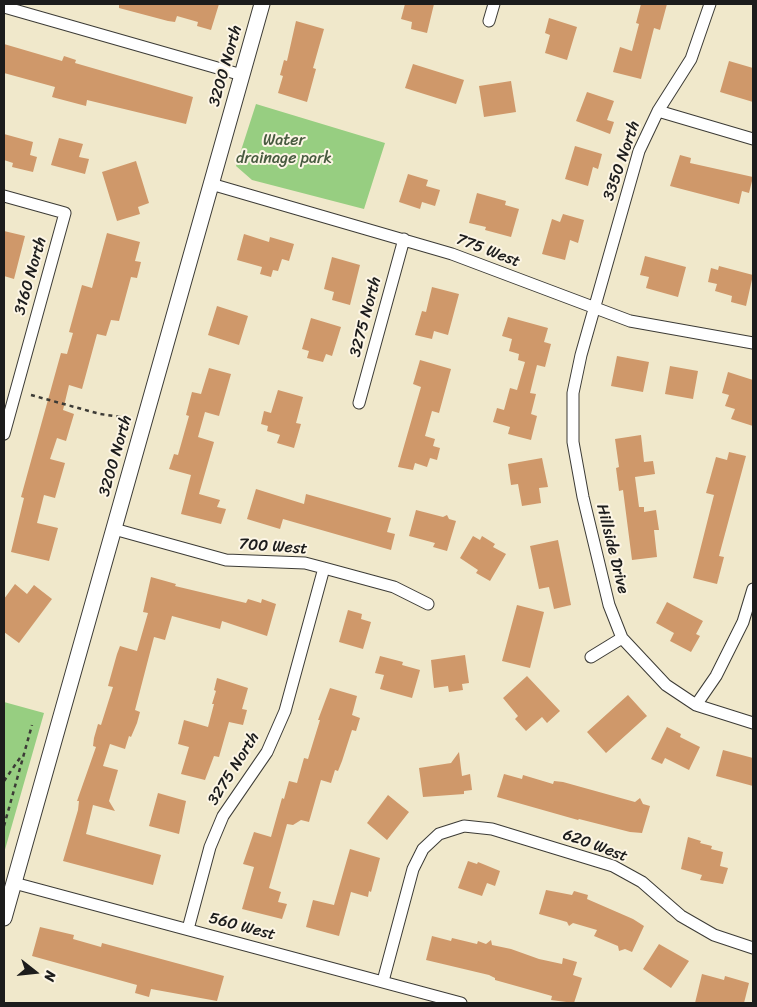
<!DOCTYPE html>
<style>
body{margin:0}
#map{position:relative;width:757px;height:1007px;overflow:hidden;background:#f0e8cb;font-family:Sriracha,sans-serif}
canvas{display:block}
.frame{position:absolute;inset:0;border:5px solid #1c1c1c;pointer-events:none}
.north{position:absolute;left:10px;top:947px;width:50px;height:50px;-webkit-text-stroke:4px #fcf5e5;paint-order:stroke;rotate:106deg;font-size:14px;font-weight:700;line-height:20px;text-align:center;color:#1c1c1c}
.north::after{content:'';display:block;margin:auto;width:18px;height:22px;background:#1c1c1c;clip-path:polygon(50% 0,100% 100%,50% 72%,0 100%)}
</style>
<div id="map">
<canvas width="757" height="1007"></canvas>
<div class="frame"></div>
<div class="north">N</div>
</div>
<script>
const ctx = document.querySelector('canvas').getContext('2d');
ctx.lineJoin = 'round';
function paint(path, color) { ctx.fillStyle = color; ctx.fill(path, 'evenodd'); }
const shape = rows => new Path2D(rows.map(r => 'M' + r).join(''));
function stroke(path, color, width, dash) { ctx.strokeStyle = color; ctx.lineWidth = width; ctx.lineCap = dash ? 'butt' : 'round'; ctx.setLineDash(dash || []); ctx.stroke(path); }
function write(font, color, halo, rows, align = 'center') {
  ctx.font = font + ' Sriracha,sans-serif'; ctx.lineWidth = 4; ctx.setLineDash([]); ctx.textBaseline = 'middle'; ctx.strokeStyle = halo; ctx.fillStyle = color; for (const [text, x, y, turn = 0] of rows) {
    ctx.save(); ctx.translate(x, y); ctx.rotate((+turn || 0) * Math.PI / 180); ctx.textAlign = isNaN(turn) ? turn : align; if (halo) ctx.strokeText(text, 0, 0); ctx.fillText(text, 0, 0); ctx.restore();
  }
}
paint(shape([
 [256,104,385,143,364,209,252,180,236,166],
 [4,702,44,713,4,853]
]), '#97ce81');
paint(shape([
 [119,4,219,4,211,30,197,26,198,22,177,16,175,22,168,21,119,8],
 [405,4,434,4,427,33,411,29,412,22,401,19],
 [641,4,667,4,660,30,654,28,641,79,613,72,620,47,632,51,639,24,636,23],
 [549,18,577,27,567,60,545,53,550,35,545,33],
 [296,21,324,29,313,68,316,69,307,102,278,93,283,76,280,75,284,60,287,61],
 [4,44,62,61,64,56,76,60,75,63,193,97,186,124,87,100,86,106,52,97,55,87,4,73],
 [729,61,753,68,753,102,720,92],
 [413,64,464,80,456,104,405,88],
 [511,81,516,112,484,117,479,86],
 [587,92,614,101,607,120,614,122,610,134,576,121],
 [4,134,33,142,30,155,37,157,33,172,12,167,13,163,4,160],
 [59,138,83,144,79,157,89,159,85,174,51,165],
 [575,146,602,154,598,169,593,167,588,186,565,179],
 [680,155,691,158,690,163,753,177,749,193,742,191,739,204,670,186],
 [136,161,149,203,138,207,140,214,117,221,102,172],
 [408,174,428,180,426,186,440,190,435,206,422,202,420,209,399,202],
 [477,193,506,201,505,205,519,209,511,237,485,230,486,227,469,223],
 [563,214,584,220,578,243,570,240,565,260,542,254,552,219,560,222],
 [4,231,25,236,14,279,4,276],
 [107,233,140,242,135,261,141,262,137,278,131,277,119,321,111,320,106,336,97,334,82,389,69,385,63,410,74,414,66,441,57,438,50,459,65,463,55,498,44,495,37,523,58,528,49,561,11,552,24,498,21,497,61,353,67,354,73,333,69,332,82,285,92,288],
 [244,234,269,242,270,237,294,244,289,261,282,259,278,271,273,270,271,277,260,274,262,267,237,260],
 [645,256,686,267,678,297,646,288,649,277,640,275],
 [332,257,360,265,350,305,332,300,334,292,324,289],
 [719,266,753,275,746,306,731,302,732,296,715,291,717,284,708,282,711,268,718,270],
 [432,287,459,294,448,335,434,331,432,339,415,335,422,311,426,312],
 [217,306,248,316,239,345,208,335],
 [508,317,548,328,544,342,551,344,545,367,537,365,530,393,536,394,531,414,537,416,531,440,508,434,510,427,493,422,497,408,504,410,510,388,517,390,525,362,518,360,519,354,509,351,512,339,502,336],
 [311,318,341,327,332,356,326,354,323,362,307,358,309,351,302,349],
 [617,356,649,362,643,392,611,386],
 [420,360,451,369,439,413,432,411,425,436,435,439,433,446,440,448,437,460,430,458,427,467,415,463,413,470,398,467,421,387,413,384],
 [670,366,698,371,693,399,665,394],
 [209,368,231,374,219,416,205,412,198,437,214,442,199,494,220,500,217,507,226,509,221,524,181,514,191,475,169,469,174,454,178,455,189,416,186,415,192,392,201,394],
 [728,372,753,380,753,426,731,419,735,409,725,406,729,395,722,393],
 [278,390,303,397,296,423,301,424,294,448,277,443,280,435,267,431,268,426,261,424,264,411,271,413],
 [641,435,644,462,653,461,655,474,635,477,639,507,644,507,644,512,656,510,659,530,654,530,657,557,632,560,623,490,619,491,616,468,619,467,615,439],
 [729,452,746,456,719,556,724,557,717,584,693,578,714,495,706,493,716,457,727,460],
 [542,458,548,487,539,488,541,503,522,506,518,484,511,485,508,464],
 [256,489,304,504,306,494,391,518,387,532,395,534,391,550,283,519,280,529,247,519],
 [416,510,443,517,447,515,449,519,456,521,447,551,433,547,435,543,409,536],
 [473,536,480,540,482,536,495,544,493,547,506,554,490,581,476,573,478,570,460,558],
 [558,540,571,605,554,609,549,587,539,589,530,546],
 [151,577,176,584,175,586,246,603,248,599,261,603,262,599,276,604,267,636,222,621,220,629,172,616,165,640,154,637,135,710,140,712,137,723,131,737,129,736,125,749,110,744,103,766,118,770,109,801,115,811,93,805,86,834,161,855,153,885,63,861,78,810,79,801,77,801,96,747,93,746,94,738,98,724,101,725,113,687,108,686,117,654,120,646,137,651,148,613,143,612],
 [15,584,27,594,34,585,52,599,19,643,4,632,4,599],
 [667,602,703,621,696,634,700,636,691,652,670,641,674,633,656,623],
 [517,605,544,612,530,668,502,661],
 [348,610,362,614,361,619,371,622,363,649,339,642],
 [465,655,469,683,462,684,463,690,449,692,448,686,434,688,431,660],
 [380,656,403,662,402,665,420,670,412,698,380,689,384,675,375,673],
 [527,676,560,711,547,723,542,717,526,731,515,719,518,716,503,698],
 [217,678,248,688,242,709,247,710,243,725,229,722,219,757,214,756,205,780,181,774,189,747,178,744,184,720,208,727,214,704,212,704,216,691,214,690],
 [330,688,357,696,352,715,360,718,356,731,352,730,342,761,338,771,335,770,331,783,321,780,309,822,301,820,293,825,287,824,269,888,281,892,278,902,287,904,282,919,242,909,254,867,243,864,254,832,271,837,282,798,284,799,289,781,297,783,304,758,308,759,320,720,318,720],
 [628,695,647,716,606,753,587,732],
 [667,727,681,734,680,737,700,747,689,770,665,758,662,764,651,759],
 [723,750,753,758,753,786,716,776],
 [459,752,462,776,470,774,472,790,464,791,464,794,423,797,419,768,451,763],
 [504,774,522,779,523,775,553,784,554,781,563,782,635,802,640,798,643,804,650,806,642,833,630,832,579,819,578,820,497,797],
 [158,793,186,801,179,834,149,826],
 [388,795,409,812,387,840,367,823],
 [688,837,701,841,700,843,712,846,711,849,723,852,720,866,728,868,723,884,700,880,702,875,681,869],
 [350,849,380,858,371,892,369,891,368,897,351,892,339,936,306,927,313,900,334,905],
 [468,861,477,864,478,862,500,871,495,886,487,883,482,896,458,888],
 [546,890,572,895,574,891,588,895,587,899,633,919,644,926,632,952,625,949,619,951,618,946,594,936,597,930,573,923,569,926,567,922,539,914],
 [40,927,74,935,73,939,101,947,102,943,224,976,217,1001,151,989,149,997,135,993,137,985,32,956],
 [432,936,451,941,452,938,477,944,478,941,486,944,491,940,492,945,511,949,539,959,562,964,563,958,577,962,573,975,582,978,574,1003,551,1000,552,996,495,980,495,978,489,975,426,960],
 [659,944,689,961,671,988,643,969],
 [702,974,724,980,725,976,749,983,744,1003,695,1003]
]), '#cf986a');
const minor = shape([
 [710,4,691,59,658,111,639,151,581,355,573,393,573,442,583,497,609,605,622,638,666,685,696,705,753,723],
 [4,7,242,75],
 [489,21,494,4],
 [658,111,753,139],
 [211,184,452,254,630,321,753,343],
 [4,196,65,213,4,434],
 [359,403,404,239],
 [114,529,226,560,305,563,324,568,394,587,428,604],
 [591,657,622,638],
 [696,705,716,676,743,622,753,589],
 [14,883,461,1003],
 [188,929,210,847,223,816,267,752,285,711,324,568],
 [383,981,413,869,423,849,439,834,464,826,492,829,613,866,642,882,681,916,714,935,753,948]
]);
const tertiary = shape([
 [4,918,262,4]
]);
stroke(minor, '#3c3b36', 13);
stroke(tertiary, '#3c3b36', 17);
stroke(shape([
 [31,395,100,414,121,417],
 [4,781,22,755],
 [4,826,32,725]
]), '#3c3b36', 2.5, [4, 4]);
stroke(minor, '#fff', 11);
stroke(tertiary, '#fff', 15);
write('16px', '#1c1c1c', '#fcf5e5', [
 ["3200 North",226,66,-74],
 ["3350 North",622,161,-71],
 ["775 West",488,251,21],
 ["3160 North",31,276,-74],
 ["3275 North",366,317,-75],
 ["3200 North",116,456,-74],
 ["700 West",273,547,4],
 ["Hillside Drive",612,549,76],
 ["3275 North",234,769,-58],
 ["620 West",595,846,20],
 ["560 West",242,927,15]
]);
write('16px', '#475a3f', '#fcf5e5', [
 ["Water",284,141],
 ["drainage park",284,159]
]);
</script>
